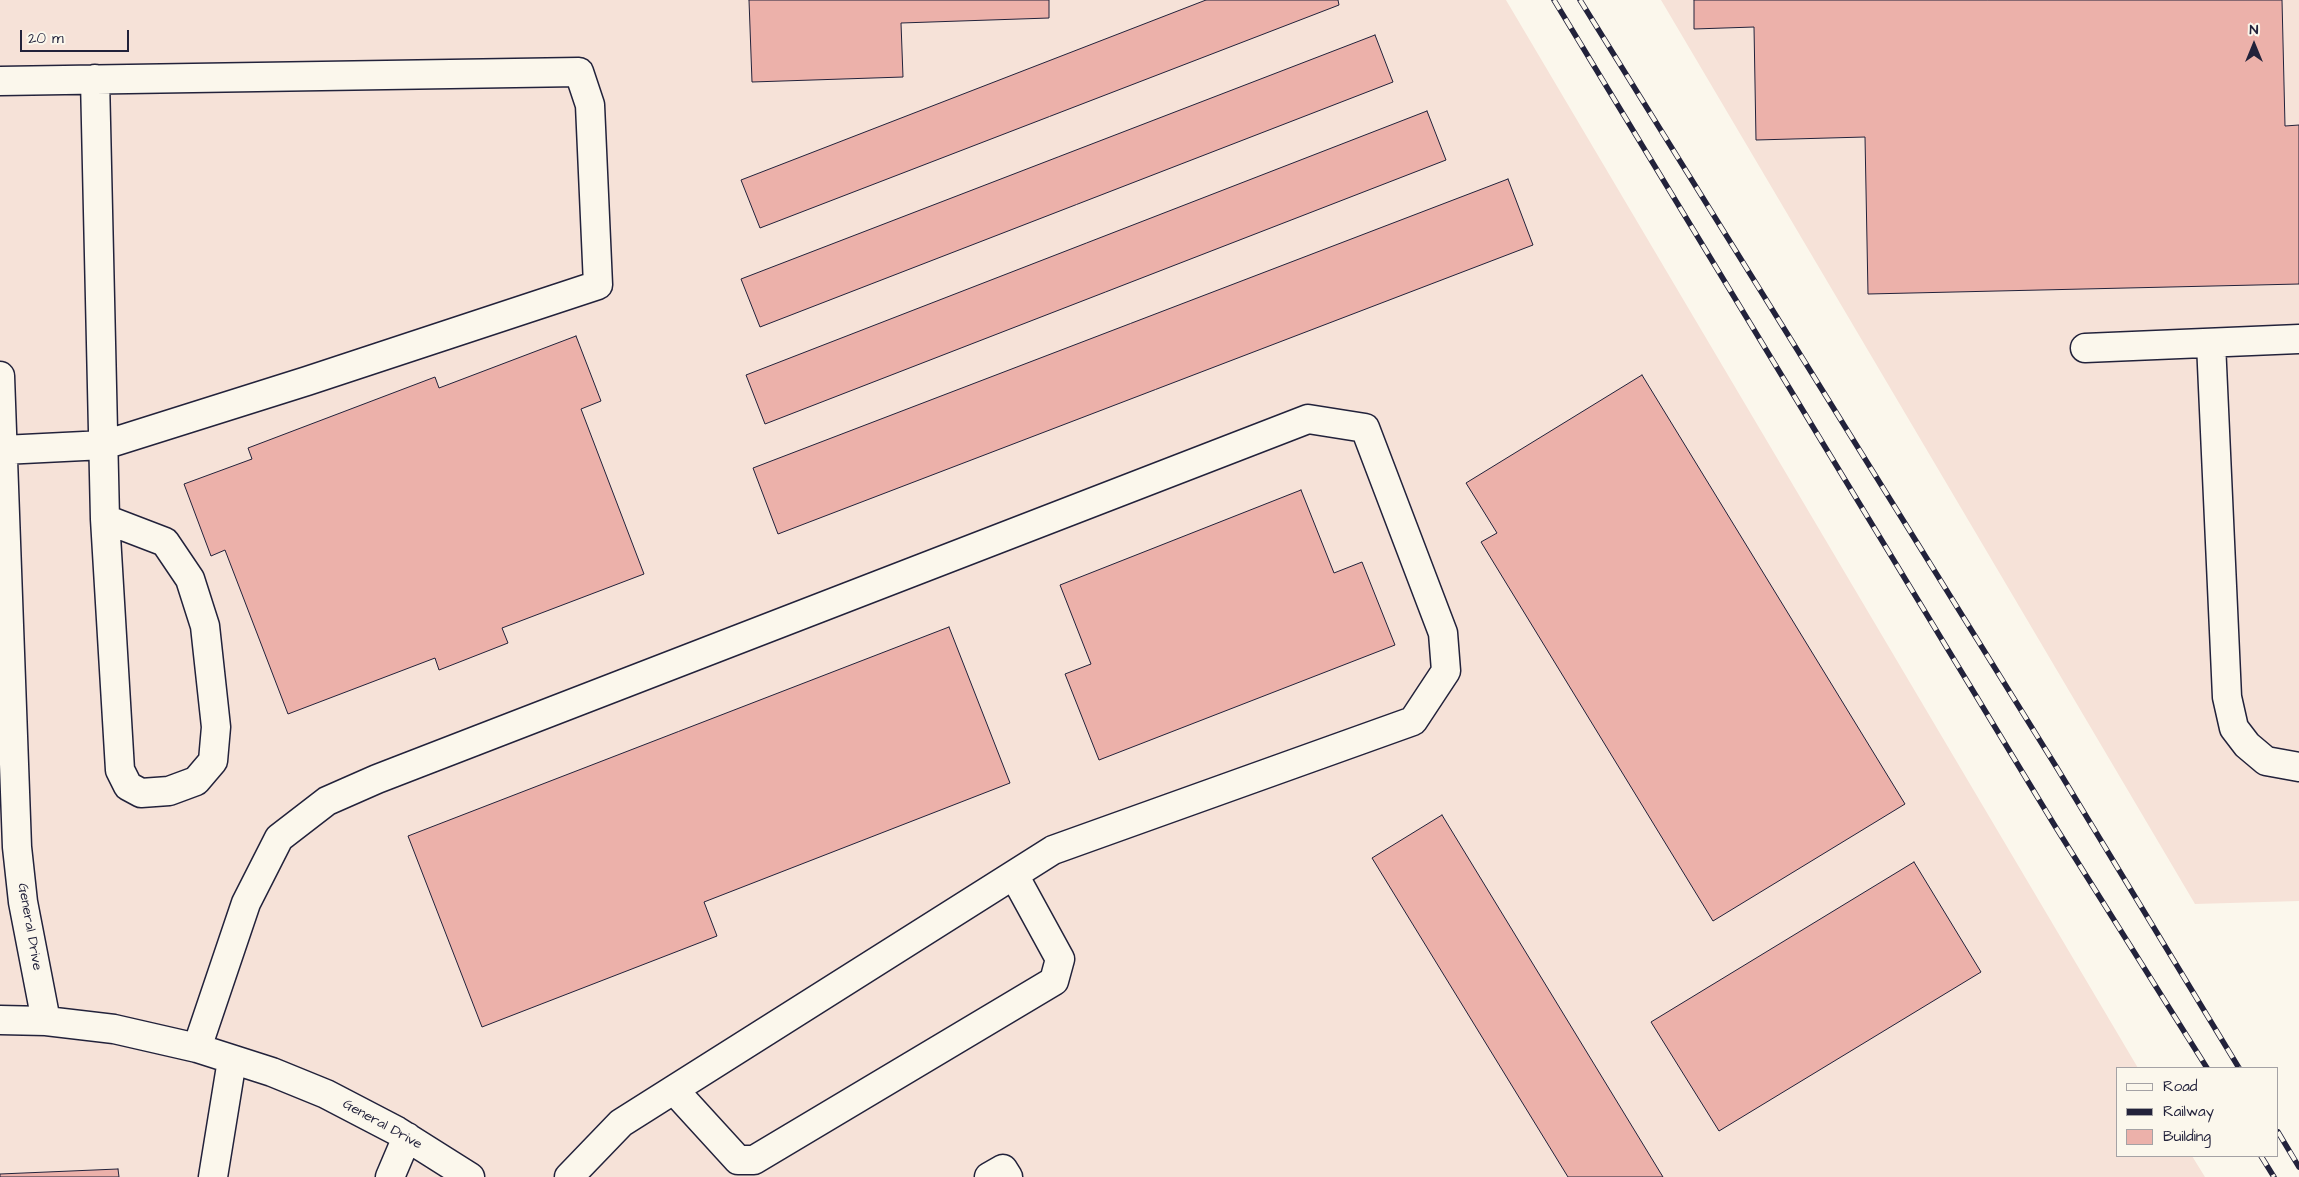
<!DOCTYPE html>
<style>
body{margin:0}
#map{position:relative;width:2299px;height:1177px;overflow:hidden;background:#fbf7ec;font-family:"Architects Daughter",sans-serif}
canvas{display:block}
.legend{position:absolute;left:2116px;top:1067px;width:162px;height:90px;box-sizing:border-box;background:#fbf7ec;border:1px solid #a4a2a5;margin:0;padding:6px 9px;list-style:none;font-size:15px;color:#22223b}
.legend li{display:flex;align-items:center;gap:10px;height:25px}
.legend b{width:25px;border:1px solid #a4a2a5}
.north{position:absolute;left:2229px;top:20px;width:50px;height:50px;-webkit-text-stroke:4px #fbf7ec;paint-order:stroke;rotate:0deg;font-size:14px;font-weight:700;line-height:20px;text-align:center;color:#22223b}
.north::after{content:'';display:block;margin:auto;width:18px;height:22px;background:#22223b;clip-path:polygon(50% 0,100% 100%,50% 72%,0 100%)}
.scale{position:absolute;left:20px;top:30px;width:109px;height:22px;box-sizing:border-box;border:2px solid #22223b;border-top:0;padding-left:6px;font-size:15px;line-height:18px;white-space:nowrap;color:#22223b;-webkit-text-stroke:4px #fbf7ec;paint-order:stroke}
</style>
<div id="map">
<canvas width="2299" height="1177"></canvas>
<ul class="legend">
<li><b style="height:6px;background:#fbf7ec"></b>Road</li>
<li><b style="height:6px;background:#22223b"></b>Railway</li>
<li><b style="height:14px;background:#ecb1aa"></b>Building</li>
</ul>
<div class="north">N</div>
<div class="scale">20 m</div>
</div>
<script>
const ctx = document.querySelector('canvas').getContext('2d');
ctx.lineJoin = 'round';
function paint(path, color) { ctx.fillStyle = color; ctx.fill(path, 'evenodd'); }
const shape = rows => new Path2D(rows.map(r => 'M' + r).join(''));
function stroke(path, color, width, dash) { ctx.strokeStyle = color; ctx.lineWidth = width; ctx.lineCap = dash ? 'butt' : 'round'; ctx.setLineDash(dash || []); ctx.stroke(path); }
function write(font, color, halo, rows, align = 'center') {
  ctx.font = font + ' "Architects Daughter",sans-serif'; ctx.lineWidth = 4.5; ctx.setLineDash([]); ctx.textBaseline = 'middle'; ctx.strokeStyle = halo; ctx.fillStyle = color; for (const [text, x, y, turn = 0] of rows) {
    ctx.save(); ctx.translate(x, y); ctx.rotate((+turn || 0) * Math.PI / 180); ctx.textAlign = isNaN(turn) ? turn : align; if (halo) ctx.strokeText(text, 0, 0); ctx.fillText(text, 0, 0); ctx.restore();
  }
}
paint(shape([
 [0,0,1506,0,2138,1068,2118,1068,2118,1156,2192,1156,2205,1177,0,1177],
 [1661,0,2299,0,2299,901,2195,904]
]), '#f6e2d8');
const building = shape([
 [749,0,1049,0,1049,18,901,23,903,77,752,82,749,0],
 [1206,0,1338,0,1339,5,760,228,741,180,1206,0],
 [1694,0,2282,0,2285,126,2299,125,2299,284,1868,294,1865,137,1756,140,1754,27,1694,29,1694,0],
 [1375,35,1393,82,760,327,741,279,1375,35],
 [1427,111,1446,160,765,424,746,375,1427,111],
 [1508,179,1533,245,778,534,753,468,1508,179],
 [576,336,601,401,581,409,644,574,502,628,508,643,439,670,435,658,288,714,225,550,211,556,184,484,252,459,248,448,435,377,439,388,576,336],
 [1642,375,1905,804,1713,921,1481,542,1497,533,1466,483,1642,375],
 [1301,490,1334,573,1362,562,1395,645,1099,760,1065,674,1091,664,1060,585,1301,490],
 [949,627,1010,783,704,902,717,936,482,1027,408,836,949,627],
 [1442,815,1663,1177,1568,1177,1372,858,1442,815],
 [1914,862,1981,972,1719,1131,1651,1022,1914,862],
 [118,1169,119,1177,0,1177,0,1174,118,1169]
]);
paint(building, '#ecb1aa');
stroke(building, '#22223b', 1);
const minor = shape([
 [95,79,105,519,120,770,128,786,141,793,169,791,196,781,213,761,216,727,205,626,190,579,165,542,105,519],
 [0,81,579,72,590,105,598,285,307,381,104,445,3,450],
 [2211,343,2227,697,2234,728,2247,745,2266,761,2299,767],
 [2085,348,2299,339],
 [0,376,17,847,23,902,46,1021],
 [0,1020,46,1021,114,1029,197,1048,272,1072,326,1094,397,1131,470,1177],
 [197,1048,246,903,279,838,327,801,377,779,1308,419,1365,428,1443,633,1446,671,1413,721,1053,850,621,1123,569,1177],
 [674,1090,738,1160,754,1160,1054,981,1060,959,1014,875],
 [213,1177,232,1060],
 [390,1177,407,1137],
 [989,1177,1003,1169,1008,1177]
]);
stroke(minor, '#22223b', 31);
stroke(minor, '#fbf7ec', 28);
const rail = shape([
 [1554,0,2055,826,2207,1068],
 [1580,0,2057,768,2239,1068],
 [2278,1132,2299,1167],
 [2261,1156,2274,1177]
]);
stroke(rail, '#22223b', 5.5);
stroke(rail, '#fbf7ec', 4, [11]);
write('14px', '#22223b', '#fbf7ec', [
 ["General Drive",29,927,80],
 ["General Drive",382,1125,29]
]);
</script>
